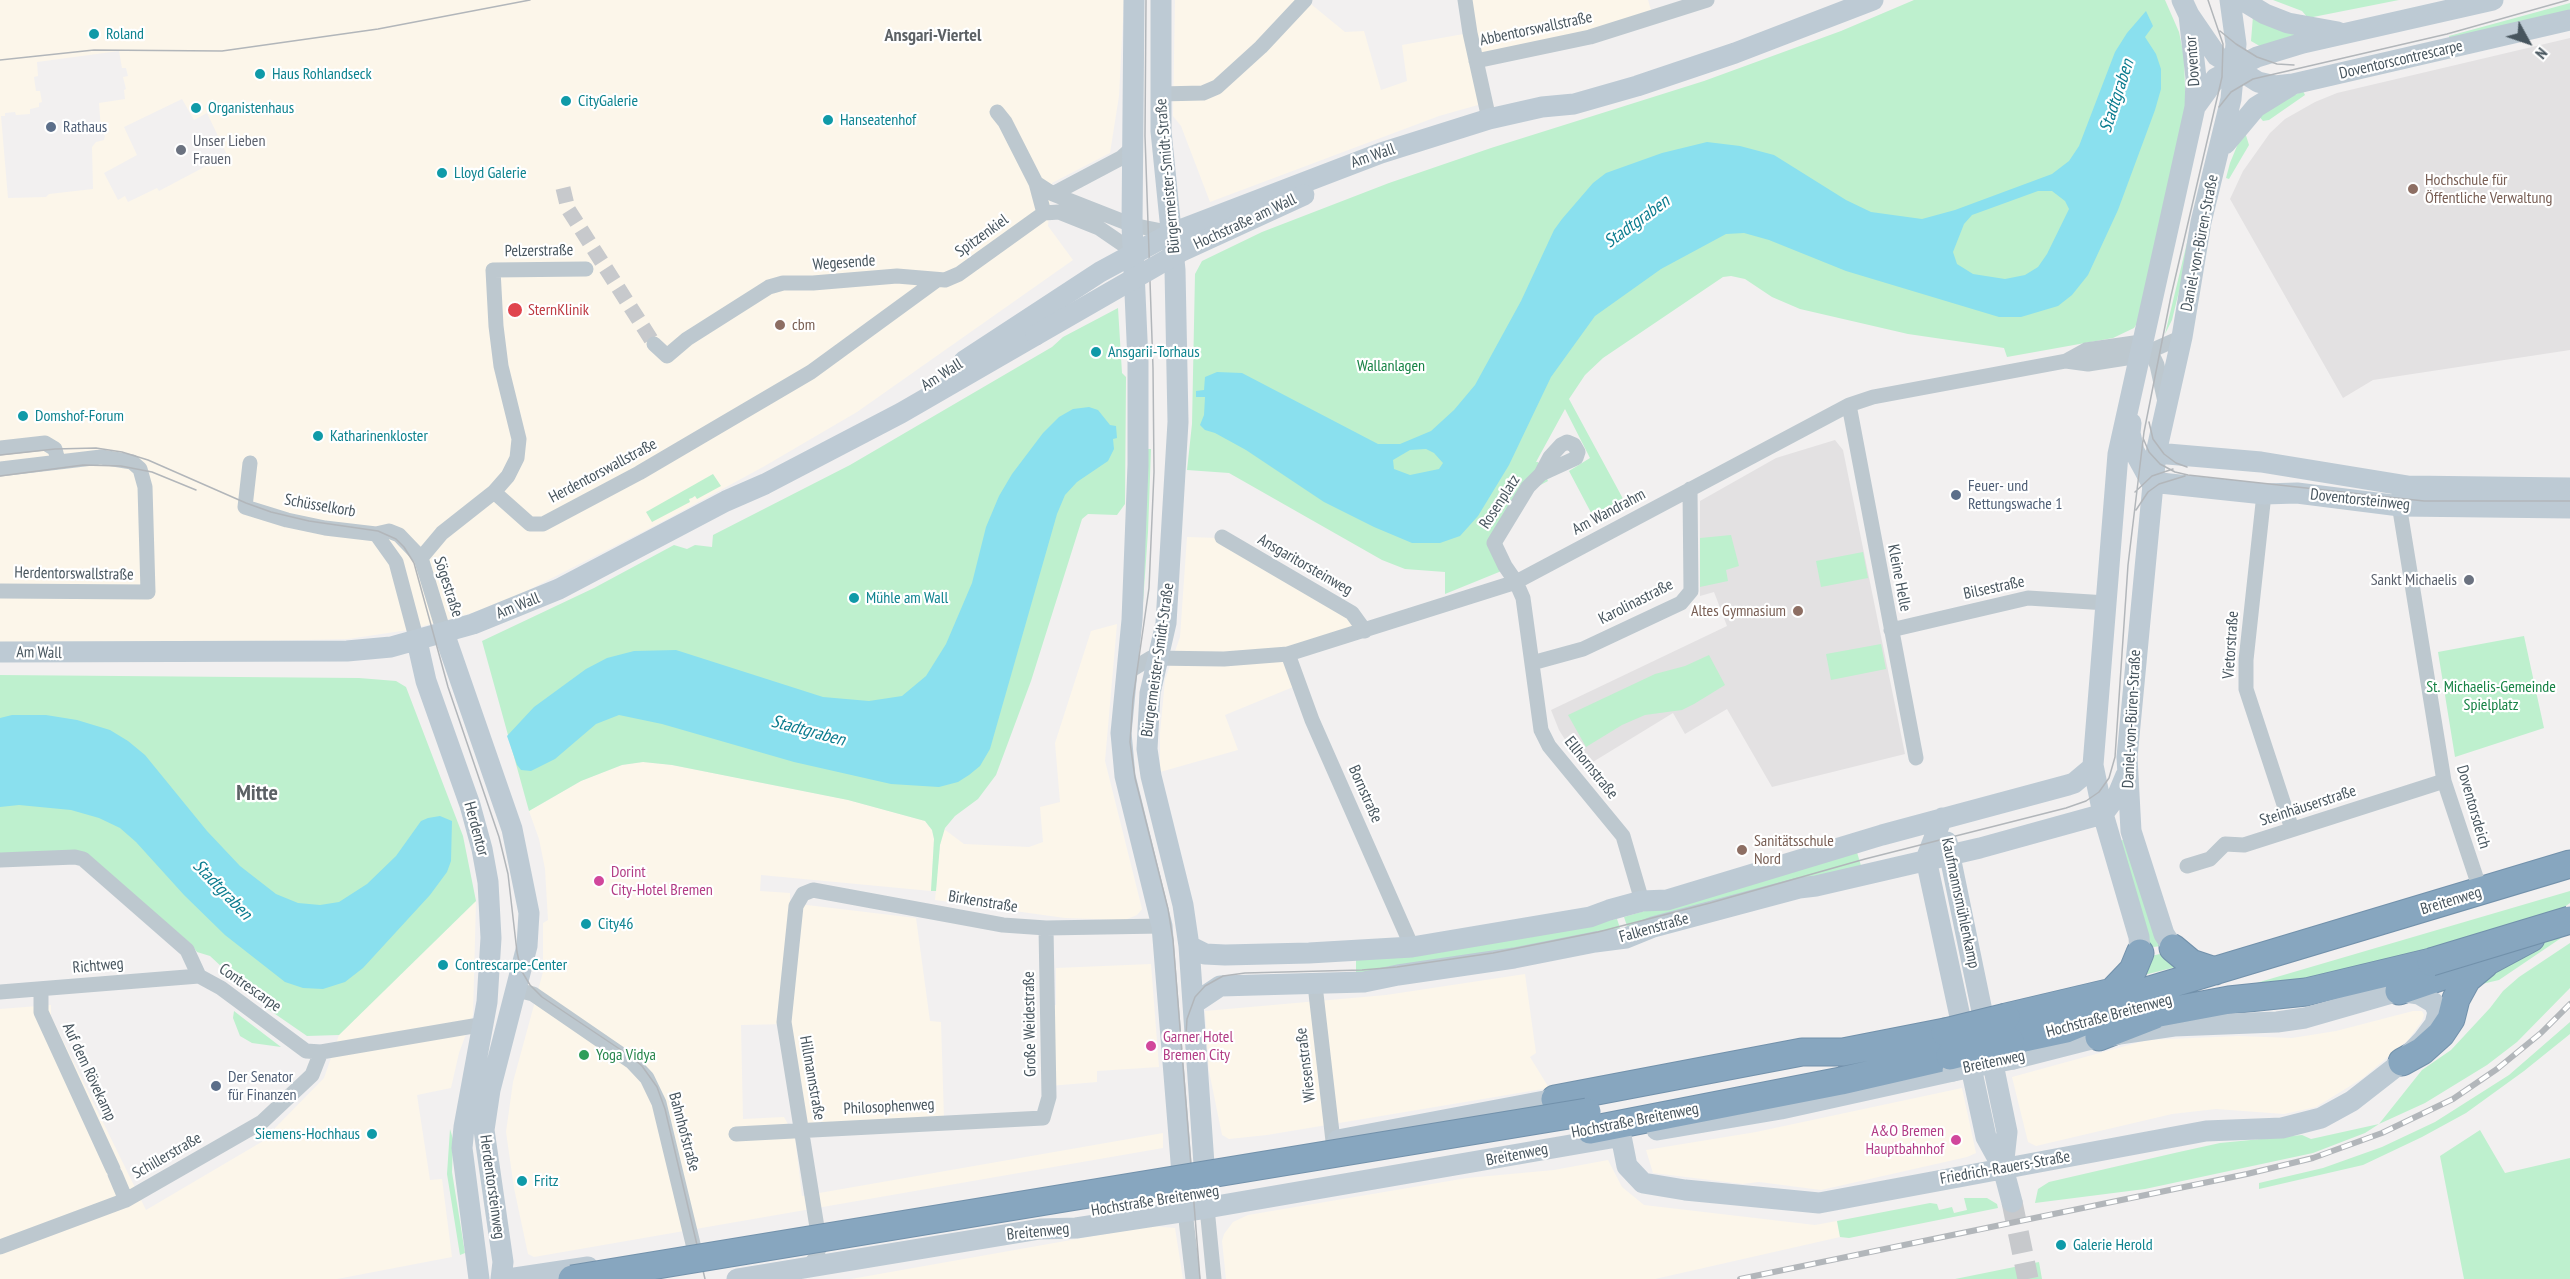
<!DOCTYPE html>
<meta charset="utf-8">
<style>
body{margin:0}
#map{position:relative;width:2570px;height:1279px;overflow:hidden;background:#f2f0f0;font-family:"PT Sans Narrow",sans-serif}
canvas{display:block}
.north{position:absolute;left:2498px;top:12px;width:60px;height:60px;-webkit-text-stroke:4px #fff;paint-order:stroke;rotate:130deg;font-size:16px;font-weight:700;line-height:24px;text-align:center;color:#47555e}
.north::after{content:'';display:block;margin:auto;width:21px;height:27px;background:#47555e;clip-path:polygon(50% 0,100% 100%,50% 72%,0 100%)}
</style>
<div id="map">
<canvas width="2570" height="1279"></canvas>
<div class="north">N</div>
</div>
<script>
const ctx = document.querySelector('canvas').getContext('2d');
ctx.lineJoin = 'round';
function paint(path, color) { ctx.fillStyle = color; ctx.fill(path, 'evenodd'); }
const shape = rows => new Path2D(rows.map(r => 'M' + r).join(''));
function stroke(path, color, width, dash) { ctx.strokeStyle = color; ctx.lineWidth = width; ctx.lineCap = dash ? 'butt' : 'round'; ctx.setLineDash(dash || []); ctx.stroke(path); }
function write(font, color, halo, rows, align = 'center') {
  ctx.font = font + ' "PT Sans Narrow",sans-serif'; ctx.lineWidth = 4.5; ctx.setLineDash([]); ctx.textBaseline = 'middle'; ctx.strokeStyle = halo; ctx.fillStyle = color; for (const [text, x, y, turn = 0] of rows) {
    ctx.save(); ctx.translate(x, y); ctx.rotate((+turn || 0) * Math.PI / 180); ctx.textAlign = isNaN(turn) ? turn : align; if (halo) ctx.strokeText(text, 0, 0); ctx.fillText(text, 0, 0); ctx.restore();
  }
}
paint(shape([
 [0,0,1124,0,1119,96,1110,153,1052,183,1048,226,1073,260,857,412,763,467,656,525,509,600,472,613,408,630,348,639,141,644,0,643],
 [119,51,122,68,126,68,128,76,123,77,126,89,124,90,125,99,99,103,101,130,105,136,104,140,96,142,92,147,93,189,49,194,46,197,8,198,1,116,5,116,5,113,15,112,16,115,30,114,30,109,39,107,39,103,42,102,40,91,36,91,34,77,38,76,37,62],
 [182,99,194,120,207,113,227,155,159,191,157,188,128,202,125,196,118,200,104,173,137,155,124,127],
 [1175,0,1306,0,1345,32,1364,31,1381,90,1407,81,1402,45,1469,33,1465,0,1648,0,1653,17,1476,60,1485,103,1439,116,1210,202,1181,126,1173,116],
 [1187,537,1219,538,1351,614,1363,630,1288,656,1298,685,1225,715,1238,750,1160,772,1160,733,1165,680,1180,637],
 [1117,624,1105,761,1142,909,1137,915,1125,920,1065,918,935,900,940,845,944,829,964,844,1029,847,1043,842,1040,807,1060,802,1055,743,1091,631],
 [643,762,672,765,848,800,925,821,932,830,934,839,931,891,761,875,760,891,790,893,790,903,916,918,930,1021,941,1022,944,1119,803,1126,788,1024,741,1025,743,1119,784,1117,795,1137,802,1196,1163,1133,1163,1148,534,1257,528,1254,514,1188,506,1132,513,1082,543,972,543,923,548,920,545,869,539,839,529,811,581,781,622,765],
 [476,901,473,1015,459,1053,451,1088,417,1095,430,1180,442,1179,452,1257,337,1279,0,1279,0,1009,51,1005,51,1016,146,1210,270,1137,275,1128,324,1078,339,1035],
 [1151,964,1159,1067,1097,1071,1097,1082,1049,1086,1047,1005,1056,1005,1056,968],
 [1525,974,1536,1053,1530,1057,1549,1088,1267,1135,1229,1139,1222,1135,1209,1071,1205,1011,1386,995],
 [2413,1011,2422,1011,2424,1015,2422,1021,2409,1039,2363,1078,2316,1107,2284,1114,2216,1109,2172,1114,2036,1146,2028,1142,2012,1077,2147,1040,2238,1036,2292,1038,2336,1031],
 [1962,1088,1976,1153,1967,1157,1821,1190,1759,1182,1743,1184,1653,1173,1646,1150,1756,1132],
 [1608,1160,1622,1187,1644,1205,1815,1225,1837,1221,1840,1237,1655,1279,1226,1279,1222,1241,1224,1234,1233,1222,1248,1215,1467,1178,1554,1170],
 [1150,1226,1175,1228,1183,1279,851,1279]
]), '#fcf6ea');
paint(shape([
 [2570,38,2570,350,2373,380,2343,398,2230,199,2243,171,2270,133,2285,119,2315,102,2337,93],
 [1835,440,1843,450,1905,754,1772,787,1727,709,1685,734,1673,713,1583,768,1559,730,1551,710,1727,626,1714,592,1700,596,1700,501,1776,458]
]), '#e3e1e2');
paint(shape([
 [1914,0,2165,0,2179,32,2184,56,2186,118,2140,319,2134,328,2113,338,2007,357,2004,348,1908,334,1800,309,1772,297,1745,279,1731,276,1723,277,1603,358,1585,375,1569,399,1628,508,1597,524,1569,471,1590,458,1565,409,1536,462,1538,462,1548,481,1531,490,1502,538,1504,570,1445,594,1445,572,1405,569,1382,560,1229,473,1187,470,1192,424,1195,274,1202,261,1262,232,1389,183,1491,148,1704,81,1841,31],
 [2273,0,2399,0,2308,18,2302,11],
 [2570,3,2570,13,2450,42,2449,36],
 [2253,16,2296,32,2298,39,2263,48,2251,41],
 [2303,91,2305,95,2269,120,2263,121,2256,113],
 [2217,118,2221,119,2172,320,2165,334],
 [2244,129,2249,145,2229,179,2226,178,2230,163],
 [1118,308,1122,373,1126,377,1125,504,1117,515,1088,514,1082,519,1031,681,996,775,978,799,955,816,945,828,940,845,936,891,931,891,934,839,932,830,925,821,848,800,672,765,643,762,622,765,581,781,529,811,482,641,594,588,674,545,687,549,695,545,712,547,713,535,850,465,1052,347,1063,337],
 [1144,449,1151,449,1148,532,1142,617],
 [713,474,721,486,697,499,695,496,692,498,689,499,690,502,652,522,646,512],
 [1731,535,1739,566,1726,570,1728,581,1700,587,1700,538],
 [1863,552,1868,578,1821,587,1816,561],
 [2524,636,2544,728,2455,757,2438,652],
 [1881,644,1886,669,1831,680,1826,654],
 [1709,655,1725,685,1694,704,1682,710,1645,715,1622,725,1586,747,1568,715,1655,674,1685,666],
 [0,675,359,678,396,681,406,687,463,836,476,901,339,1035,307,1036,265,1007,210,956,197,952,190,943,88,856,0,856],
 [2125,839,2161,946,2146,948,2120,841],
 [1856,849,1862,869,1628,929,1624,917],
 [2570,891,2570,903,2559,911,2319,980,2229,991],
 [1617,919,1621,931,1356,977,1356,957],
 [2570,932,2499,980,2469,987,2521,959,2554,935],
 [2570,943,2570,988,2517,1042,2487,1065,2425,1103,2379,1124,2365,1133,2313,1153,2145,1189,2035,1203,2038,1189,2049,1182,2179,1152,2220,1143,2302,1135,2311,1139,2379,1124,2422,1070,2451,1050,2490,1008,2503,991,2519,977],
 [2164,953,2176,967,2140,976,2147,957],
 [234,1011,243,1018,281,1047,252,1043,240,1036,233,1018],
 [2570,1022,2570,1034,2524,1071,2466,1113,2422,1137,2363,1165,2259,1189,2259,1183,2323,1168,2382,1147,2435,1122,2509,1075],
 [450,1129,453,1139,452,1172,465,1253,460,1255,447,1174],
 [2480,1130,2505,1173,2570,1158,2570,1279,2464,1279,2440,1156],
 [1964,1198,1987,1198,1997,1204,1998,1208,1849,1238,1840,1237,1837,1221,1930,1203,1937,1204,1939,1210,1952,1207,1954,1213,1967,1210],
 [2039,1262,2042,1279,1955,1279]
]), '#bef0ce');
paint(shape([
 [2146,11,2153,26,2145,37,2156,54,2161,69,2161,89,2155,110,2118,210,2088,275,2072,295,2058,306,2021,317,1999,317,1846,271,1769,240,1744,233,1726,234,1661,269,1595,316,1551,377,1509,465,1478,516,1460,536,1440,543,1412,543,1374,527,1324,502,1246,450,1215,433,1205,430,1200,425,1204,415,1205,397,1196,397,1196,391,1204,390,1205,377,1217,372,1242,373,1378,444,1400,444,1431,431,1454,410,1475,385,1521,301,1554,230,1562,219,1593,183,1606,173,1662,153,1707,142,1740,146,1774,155,1846,200,1871,212,1922,219,1955,210,2052,174,2069,161,2079,146,2115,52,2127,33],
 [2038,191,2052,191,2065,201,2069,209,2047,254,2038,267,2025,275,2005,279,1973,274,1957,264,1953,252,1964,224,1972,215],
 [1426,449,1434,453,1443,463,1439,469,1410,475,1394,469,1393,460,1410,450],
 [1089,407,1098,410,1110,425,1116,426,1117,438,1113,439,1114,449,1108,461,1077,482,1065,495,1057,514,990,749,980,766,969,775,958,782,939,787,891,784,794,762,662,724,619,715,596,724,555,759,531,771,521,770,517,765,507,736,534,707,586,669,607,658,634,651,676,650,823,697,869,701,902,696,926,676,946,644,972,583,986,527,999,496,1012,474,1043,433,1059,417,1073,409],
 [12,715,46,715,77,720,110,730,128,741,145,755,207,831,240,866,276,894,298,903,320,905,339,902,367,884,396,856,421,821,428,818,440,816,452,821,451,861,447,872,430,895,363,968,345,982,323,989,303,988,285,982,225,935,184,895,136,842,120,828,99,818,71,810,19,805,0,807,0,718]
]), '#8ae0ee');
stroke(shape([
 [563,188,568,209,654,344]
]), '#c7c9cc', 15, [15, 8]);
stroke(shape([
 [2012,1202,2028,1279]
]), '#c7c9cc', 21, [21, 10]);
const highway = shape([
 [2173,948,2191,963,2215,971],
 [2399,991,2490,960,2531,938],
 [2112,992,2133,970,2140,953],
 [2006,1017,2112,992,2147,991,2570,864],
 [2138,1017,2229,1000,2306,992,2431,962],
 [2099,1037,2153,1016],
 [2010,1041,2066,1029,2093,1018,2156,1002],
 [2402,1062,2422,1051,2441,1034,2451,1019,2456,999,2467,979,2485,964],
 [1555,1099,1802,1052,1843,1052,1945,1032],
 [1590,1130,1841,1081,1950,1056]
]);
stroke(highway, '#7291ab', 29);
stroke(shape([
 [1465,0,1470,33,1489,119],
 [1476,61,1590,37,1707,0],
 [1160,94,1203,93,1217,87,1261,47,1305,0],
 [997,112,1005,122,1036,183,1044,213],
 [1036,183,1053,194,1132,225,1172,233],
 [1053,194,1121,158,1132,148],
 [1044,213,1059,212,1099,228,1134,252],
 [654,344,667,356,687,339,769,287,783,283,813,283,897,276,945,280,959,274,1044,213],
 [2066,361,2088,364,2139,356,2182,337],
 [1849,405,1916,758],
 [0,448,45,443,55,449,58,461],
 [250,463,245,507,287,520,325,528,376,534,389,531,399,535,421,558,444,633],
 [0,469,101,457,132,462,140,469,145,487,148,592,0,591],
 [1541,474,1576,458,1578,452,1574,445,1567,442,1561,445,1550,457,1541,474,1528,487,1494,543,1505,566,1516,582,1523,598,1541,730,1549,746,1623,836,1642,901],
 [494,492,530,524,543,524,639,473,811,372,937,280],
 [2264,494,2246,660,2246,689,2292,829],
 [2398,498,2444,781,2481,892],
 [376,534,396,562,417,641],
 [1222,537,1352,613,1365,631],
 [421,558,442,533,494,492,508,476,517,458,519,439,501,366,496,326,493,270,586,269],
 [1891,630,2028,598,2107,603],
 [1288,654,1312,720,1412,947],
 [1532,663,1583,649,1681,603,1691,591,1690,489],
 [1126,673,1151,658,1224,659,1288,654,1516,582,1849,405,1873,397,2066,361,2086,350,2141,342,2151,352,2157,365,2165,402],
 [0,860,75,857,83,859,187,950,199,976,221,988,306,1051,321,1052,485,1024],
 [2187,866,2210,859,2225,844,2244,845,2444,781],
 [1315,985,1333,1141],
 [41,989,41,1012,113,1169],
 [517,990,533,994,632,1062,647,1078,659,1103,694,1248],
 [0,992,199,976],
 [736,1134,1043,1118,1049,1097,1046,928],
 [115,1174,126,1200],
 [1207,1208,1214,1279],
 [1185,1211,1193,1279],
 [0,1247,126,1200,262,1122,312,1075,321,1052],
 [809,1266,816,1257,820,1246,784,1022,796,906,803,894,813,890,1003,925,1046,928,1162,926]
]), '#bdc8cf', 15);
stroke(shape([
 [1134,0,1132,225,1138,362,1138,465,1132,620,1121,733,1125,776,1162,926,1185,1211],
 [1161,0,1161,131,1175,270,1178,422,1166,623,1150,693,1147,749,1151,776,1183,905,1189,946,1207,1208],
 [2182,0,2189,15,2217,56,2258,82,2275,86,2293,84,2570,20],
 [2242,0,2265,14,2288,23,2338,32],
 [2195,107,2216,78,2257,57,2303,43,2493,0],
 [2225,144,2256,107,2290,86],
 [964,361,1100,272,1172,233,1381,153,1489,119,1542,107,1574,104,1637,86,1735,53,1873,0],
 [2131,423,2130,433,2134,451,2151,482],
 [2156,453,2261,462,2408,486,2570,488],
 [2151,482,2264,494,2297,493,2400,506,2570,508],
 [444,633,512,829,529,913,527,946,490,1090,484,1130,503,1262,501,1279],
 [417,641,426,681,470,805,482,849,488,882,491,938,487,1002,464,1127,462,1148,479,1279],
 [0,652,347,651,391,647,473,624,559,589,726,501,765,484,901,413,1036,335],
 [1942,818,1926,859,1986,1137,2003,1168,2012,1202],
 [1947,842,2007,1132,2003,1168],
 [1189,946,1205,954,1225,955,1309,953,1412,947,1590,917,1609,910,1642,901,1667,900,1882,835,2068,785,2074,783,2093,767],
 [2173,948,2164,934,2131,831,2127,757,2156,453,2182,337,2201,222,2231,99,2236,44,2230,0],
 [2140,953,2139,937,2103,814,2093,765,2118,454,2195,107,2196,78,2189,15],
 [1193,1004,1220,986,1364,982,1398,975,1514,958,1595,942,1626,938,1653,927,1799,888,1816,886,1980,848,2103,814,2118,794,2126,775],
 [1657,1130,1781,1109,1953,1071],
 [1621,1136,1627,1166,1643,1183,1685,1190,1819,1203,2206,1131,2282,1128,2321,1118,2352,1101,2402,1062,2423,1040,2435,1024,2438,1012,2434,1003,2419,994,2399,991,2305,1018,2277,1022,2174,1026,2099,1037,2013,1059],
 [1338,1140,1555,1099],
 [508,1279,588,1267],
 [737,1279,1040,1229,1076,1228,1200,1209,1611,1138]
]), '#bdcad4', 21);
stroke(highway, '#87a6bf', 27);
stroke(shape([
 [1146,0,1145,136,1153,368,1154,472,1149,588,1133,699,1130,742,1135,778,1168,909,1173,940,1200,1279],
 [2220,31,2236,44,2257,57,2277,64,2294,65],
 [0,60,94,50,222,51,378,29,530,0],
 [2219,107,2231,92,2253,79,2447,34,2568,0],
 [2149,422,2153,439,2164,454,2176,463,2187,467],
 [2143,438,2149,452,2160,464,2175,472,2188,475,2424,501,2570,501],
 [0,455,55,449,96,448,122,452,148,460,246,503,271,512,309,521,378,531,396,539,404,547,414,563,448,687,499,837,508,874,517,952,521,970,530,985,542,997,633,1058,642,1066,657,1087,665,1109,705,1279],
 [0,476,83,465,121,466,152,472,196,490],
 [2135,492,2152,476,2173,469],
 [2136,510,2148,492,2159,484,2185,476],
 [1186,1035,1187,1019,1195,997,1205,986,1223,976,1245,973,1362,970,1397,967,1493,953,1598,932,1710,903,1865,859,2066,808,2086,801,2099,792,2109,778,2115,757,2128,565,2144,432,2171,296,2222,77,2223,44,2208,0]
]), '#b2b6ba', 1.5);
const rail = shape([
 [1740,1279,2247,1174,2313,1158,2382,1133,2453,1099,2497,1069,2541,1033,2570,1004]
]);
stroke(rail, '#b2b6ba', 6);
stroke(rail, '#fff', 4, [11]);
const highwayBridge = shape([
 [2431,962,2570,920],
 [1945,1032,2006,1017],
 [1950,1056,2010,1041],
 [572,1279,1587,1112]
]);
stroke(highwayBridge, '#7291ab', 29, []);
stroke(shape([
 [1036,335,1182,251,1304,195],
 [1953,1071,2013,1059]
]), '#bdcad4', 21);
stroke(highwayBridge, '#87a6bf', 27);
for (const [x, y, r, color] of [
 [94,34,6,"#0f9aa8"],
 [260,74,6,"#0f9aa8"],
 [566,101,6,"#0f9aa8"],
 [196,108,6,"#0f9aa8"],
 [828,120,6,"#0f9aa8"],
 [51,127,6,"#5c6f8a"],
 [181,150,6,"#6b7280"],
 [442,173,6,"#0f9aa8"],
 [2413,189,6,"#8d6e63"],
 [515,310,8,"#e0444e"],
 [780,325,6,"#8d6e63"],
 [1096,352,6,"#0f9aa8"],
 [23,416,6,"#0f9aa8"],
 [318,436,6,"#0f9aa8"],
 [1956,495,6,"#5c6f8a"],
 [2469,580,6,"#6b7280"],
 [854,598,6,"#0f9aa8"],
 [1798,611,6,"#8d6e63"],
 [1742,850,6,"#8d6e63"],
 [599,881,6,"#d1479c"],
 [586,924,6,"#0f9aa8"],
 [443,965,6,"#0f9aa8"],
 [1151,1046,6,"#d1479c"],
 [584,1055,6,"#2e9e5b"],
 [216,1086,6,"#5c6f8a"],
 [372,1134,6,"#0f9aa8"],
 [1956,1140,6,"#d1479c"],
 [522,1181,6,"#0f9aa8"],
 [2061,1245,6,"#0f9aa8"]
]) { const dot = new Path2D(); dot.arc(x, y, r, 0, 2 * Math.PI); ctx.fillStyle = color; ctx.fill(dot); stroke(dot, '#fff', 2); }
write('16px', '#47555e', '#fff', [
 ["Abbentorswallstraße",1536,29,-12],
 ["Doventorscontrescarpe",2401,60,-13],
 ["Doventor",2193,61,-94],
 ["Am Wall",1373,156,-19],
 ["Bürgermeister-Smidt-Straße",1168,176,-95],
 ["Hochstraße am Wall",1245,222,-25],
 ["Spitzenkiel",982,236,-36],
 ["Daniel-von-Büren-Straße",2200,243,-79],
 ["Pelzerstraße",539,251,-1],
 ["Wegesende",844,263,-4],
 ["Am Wall",942,375,-32],
 ["Herdentorswallstraße",603,471,-28],
 ["Doventorsteinweg",2360,500,6],
 ["Rosenplatz",1500,502,-57],
 ["Schüsselkorb",320,506,10],
 ["Am Wandrahm",1609,512,-28],
 ["Ansgaritorsteinweg",1305,565,30],
 ["Herdentorswallstraße",74,574,1],
 ["Kleine Helle",1899,578,79],
 ["Sögestraße",448,587,72],
 ["Bilsestraße",1994,588,-12],
 ["Karolinastraße",1636,602,-27],
 ["Am Wall",518,606,-22],
 ["Vietorstraße",2231,645,-86],
 ["Am Wall",39,653,1],
 ["Bürgermeister-Smidt-Straße",1158,660,-82],
 ["Daniel-von-Büren-Straße",2132,719,-87],
 ["Ellhornstraße",1591,768,51],
 ["Bornstraße",1365,794,66],
 ["Steinhäuserstraße",2308,806,-18],
 ["Doventorsdeich",2473,807,74],
 ["Herdentor",476,829,75],
 ["Breitenweg",2451,901,-17],
 ["Birkenstraße",983,902,9],
 ["Kaufmannsmühlenkamp",1960,903,78],
 ["Falkenstraße",1654,928,-16],
 ["Richtweg",98,966,-5],
 ["Contrescarpe",250,988,35],
 ["Hochstraße Breitenweg",2109,1016,-15],
 ["Große Weidestraße",1030,1024,-91],
 ["Breitenweg",1994,1062,-12],
 ["Wiesenstraße",1306,1065,-97],
 ["Auf dem Rövekamp",89,1072,65],
 ["Hillmannstraße",812,1078,80],
 ["Philosophenweg",889,1107,-3],
 ["Hochstraße Breitenweg",1635,1121,-11],
 ["Bahnhofstraße",684,1132,75],
 ["Breitenweg",1517,1155,-11],
 ["Schillerstraße",167,1156,-30],
 ["Friedrich-Rauers-Straße",2005,1168,-10],
 ["Herdentorsteinweg",492,1187,82],
 ["Hochstraße Breitenweg",1155,1201,-9],
 ["Breitenweg",1038,1232,-6]
]);
write('16px', '#0d838f', '#fff', [
 ["Roland",106,34],
 ["Haus Rohlandseck",272,74],
 ["CityGalerie",578,101],
 ["Organistenhaus",208,108],
 ["Hanseatenhof",840,120],
 ["Lloyd Galerie",454,173],
 ["Ansgarii-Torhaus",1108,352],
 ["Domshof-Forum",35,416],
 ["Katharinenkloster",330,436],
 ["Mühle am Wall",866,598],
 ["City46",598,924],
 ["Contrescarpe-Center",455,965],
 ["Siemens-Hochhaus",360,1134,"right"],
 ["Fritz",534,1181],
 ["Galerie Herold",2073,1245]
], 'left');
write('16px', '#4e5e75', '#fff', [
 ["Rathaus",63,127],
 ["Feuer- und",1968,486],
 ["Rettungswache 1",1968,504],
 ["Der Senator",228,1077],
 ["für Finanzen",228,1095]
], 'left');
write('16px', '#5b616d', '#fff', [
 ["Unser Lieben",193,141],
 ["Frauen",193,159],
 ["Sankt Michaelis",2457,580,"right"]
], 'left');
write('16px', '#785e54', '#fff', [
 ["Hochschule für",2425,180],
 ["Öffentliche Verwaltung",2425,198],
 ["cbm",792,325],
 ["Altes Gymnasium",1786,611,"right"],
 ["Sanitätsschule",1754,841],
 ["Nord",1754,859]
], 'left');
write('16px', '#be3a42', '#fff', [
 ["SternKlinik",528,310]
], 'left');
write('16px', '#168244', '#fff', [
 ["Wallanlagen",1391,366],
 ["St. Michaelis-Gemeinde",2491,687],
 ["Spielplatz",2491,705]
]);
write('16px', '#b23c85', '#fff', [
 ["Dorint",611,872],
 ["City-Hotel Bremen",611,890],
 ["Garner Hotel",1163,1037],
 ["Bremen City",1163,1055],
 ["A&O Bremen",1944,1131,"right"],
 ["Hauptbahnhof",1944,1149,"right"]
], 'left');
write('16px', '#27864d', '#fff', [
 ["Yoga Vidya",596,1055]
], 'left');
write('bold 18px', '#5c6165', '#fff', [
 ["Ansgari-Viertel",933,36]
]);
write('italic 18px', '#0b7c8f', '#fff', [
 ["Stadtgraben",2117,96,-72],
 ["Stadtgraben",1637,222,-36],
 ["Stadtgraben",808,731,15],
 ["Stadtgraben",222,890,46]
]);
write('bold 22px', '#5c6165', '#fff', [
 ["Mitte",257,794]
]);
</script>
